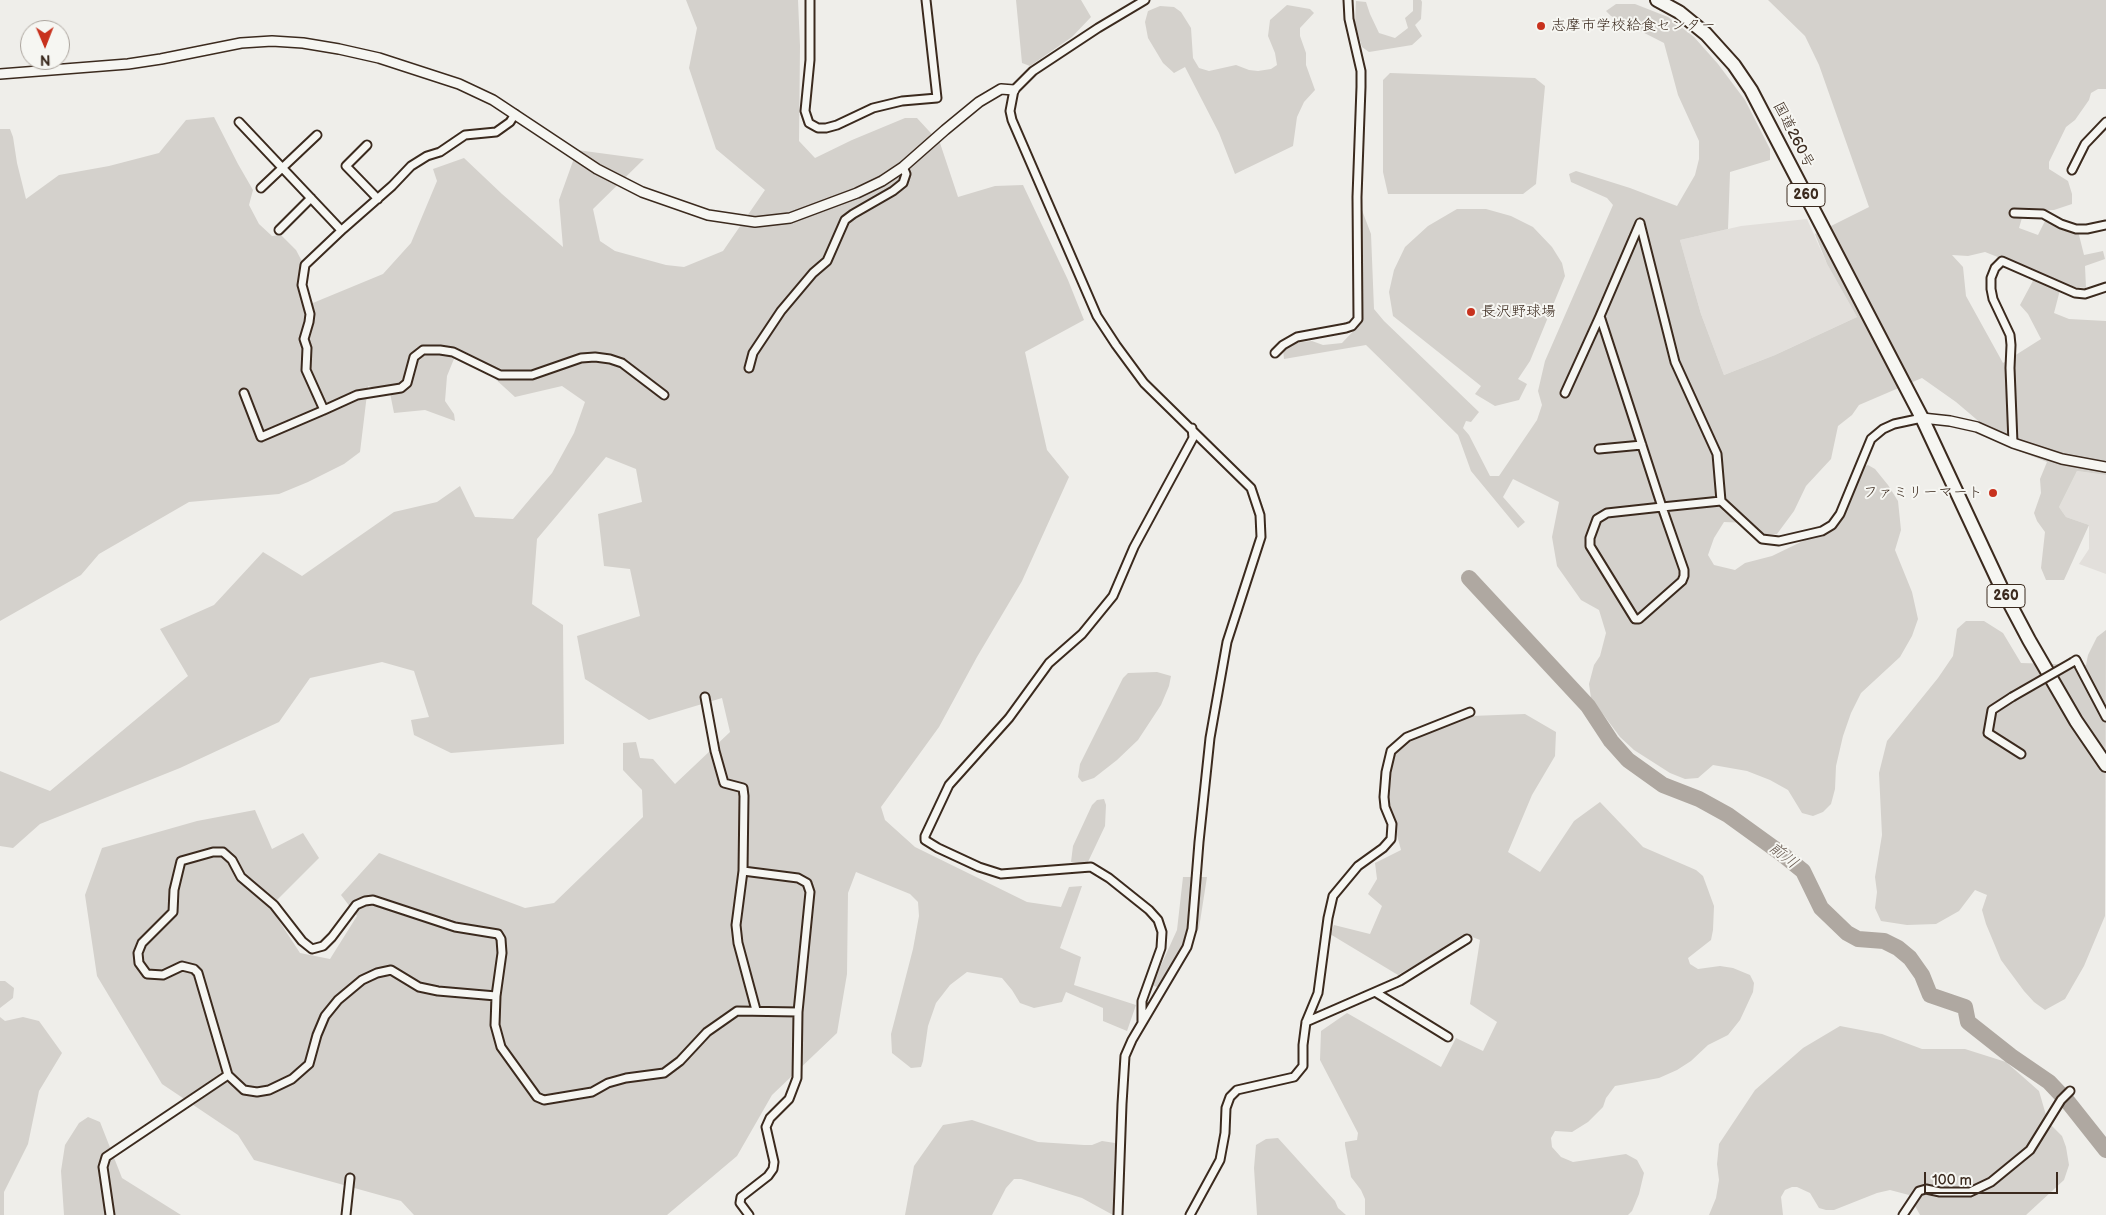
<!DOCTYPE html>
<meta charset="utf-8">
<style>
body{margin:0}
#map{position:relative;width:2106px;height:1215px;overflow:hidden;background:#efeeea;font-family:"Balsamiq Sans",sans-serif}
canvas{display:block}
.north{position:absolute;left:20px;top:20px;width:50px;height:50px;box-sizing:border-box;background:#f6f6f2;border:1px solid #aba49d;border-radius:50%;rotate:179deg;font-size:14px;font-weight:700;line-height:20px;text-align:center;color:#3b2a1e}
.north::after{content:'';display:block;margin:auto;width:18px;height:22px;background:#c8321e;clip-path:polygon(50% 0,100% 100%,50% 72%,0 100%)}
.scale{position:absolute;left:1924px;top:1172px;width:134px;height:22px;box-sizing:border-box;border:2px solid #3b2a1e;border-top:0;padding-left:6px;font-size:15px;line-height:18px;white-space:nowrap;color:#3b2a1e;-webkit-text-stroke:4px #f6f6f2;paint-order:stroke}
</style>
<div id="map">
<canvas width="2106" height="1215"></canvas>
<div class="north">N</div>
<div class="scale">100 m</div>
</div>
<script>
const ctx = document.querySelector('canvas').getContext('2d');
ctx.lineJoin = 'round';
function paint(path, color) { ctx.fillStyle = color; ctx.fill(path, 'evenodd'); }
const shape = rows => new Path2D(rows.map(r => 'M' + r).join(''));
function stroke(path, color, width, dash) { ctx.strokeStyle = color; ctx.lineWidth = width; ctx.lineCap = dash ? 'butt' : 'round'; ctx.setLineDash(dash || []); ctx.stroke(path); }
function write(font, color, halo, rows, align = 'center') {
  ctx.font = font + ' "Balsamiq Sans","Klee One",sans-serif'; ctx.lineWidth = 4; ctx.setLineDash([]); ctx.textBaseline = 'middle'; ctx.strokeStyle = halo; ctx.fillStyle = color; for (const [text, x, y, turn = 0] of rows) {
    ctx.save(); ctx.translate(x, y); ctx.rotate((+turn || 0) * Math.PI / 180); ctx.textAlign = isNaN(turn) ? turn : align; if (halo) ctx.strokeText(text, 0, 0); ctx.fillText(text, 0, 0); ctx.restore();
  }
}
paint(shape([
 [1807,219,1827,264,1857,317,1775,355,1724,375,1701,314,1680,240,1741,226],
 [2077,471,2106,475,2106,574,2079,564,2089,549,2089,525,2066,517,2059,507]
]), '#e2dfdb');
paint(shape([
 [686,0,798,0,800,46,799,141,815,158,852,140,905,118,917,118,940,143,958,197,995,186,1023,185,1068,280,1084,320,1025,352,1047,450,1069,477,1022,581,977,657,939,727,881,807,885,820,915,847,1027,902,1061,907,1069,887,1082,886,1060,948,1081,957,1074,985,1136,1005,1127,1031,1103,1021,1103,1008,1066,992,1062,1002,1034,1008,1020,1003,1012,990,1002,978,967,972,950,985,936,1003,928,1026,923,1061,921,1067,911,1068,892,1053,891,1034,913,949,919,916,918,902,910,894,856,872,848,893,847,974,837,1033,772,1095,737,1156,667,1215,414,1215,401,1201,254,1160,238,1135,162,1084,97,976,85,895,102,848,197,821,255,810,272,849,303,833,319,858,270,907,300,953,330,959,357,916,341,895,379,853,525,908,554,903,643,817,642,790,623,770,623,743,636,742,640,758,653,759,675,784,730,732,722,698,649,720,585,679,577,636,640,616,630,569,604,566,598,514,642,502,636,469,606,457,537,539,532,604,563,625,564,744,451,753,414,735,411,720,429,717,414,671,382,662,310,678,279,722,180,768,40,824,13,848,0,846,0,771,50,791,188,676,160,629,214,605,263,552,302,576,394,512,437,502,460,486,475,517,513,519,552,473,574,433,585,402,562,386,515,397,470,356,458,349,447,376,445,401,454,414,455,421,425,410,394,413,390,393,368,386,360,452,344,464,308,482,279,494,189,502,99,554,81,575,0,621,0,129,10,129,13,137,17,163,26,199,59,175,109,166,159,153,186,120,214,117,238,164,253,190,249,205,259,224,272,236,281,235,296,250,305,267,308,305,383,274,411,243,437,181,433,169,464,158,502,194,563,247,559,200,577,150,644,159,593,209,600,241,615,251,666,265,684,267,723,251,765,190,716,149,689,68,697,28],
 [1016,0,1081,0,1091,17,1072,37,1030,66,1022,63],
 [1413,0,1421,0,1422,2,1421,19,1415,25,1422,36,1412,45,1369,52,1362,47,1355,24,1356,1,1366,2,1370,14,1379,33,1395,38,1408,28,1405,18,1413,11],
 [1768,0,2106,0,2106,89,2098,89,2091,93,2089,100,2075,120,2066,127,2049,162,2049,169,2068,181,2072,194,2072,204,2054,210,2024,211,2019,228,2038,235,2046,219,2078,231,2084,255,2103,251,2105,259,2085,266,2086,288,2074,287,1985,252,1968,256,1952,255,1963,267,1966,296,2003,363,2041,339,2028,314,2020,305,2035,277,2060,290,2054,313,2069,319,2106,321,2106,475,2077,471,2059,507,2066,517,2089,525,2064,580,2046,580,2041,568,2045,532,2037,521,2034,513,2041,493,2040,479,2047,462,2009,447,1956,402,1922,378,1859,405,1852,415,1838,426,1831,459,1806,486,1794,511,1777,534,1763,535,1750,523,1724,522,1714,538,1708,555,1714,565,1735,570,1745,563,1772,556,1836,525,1844,516,1848,496,1860,468,1868,465,1875,469,1888,485,1898,501,1901,530,1895,550,1912,592,1918,619,1912,636,1900,657,1861,693,1851,713,1843,736,1836,766,1835,789,1831,804,1823,812,1813,816,1802,813,1788,790,1770,780,1747,771,1713,765,1698,778,1685,779,1670,773,1634,750,1620,737,1591,698,1589,684,1594,665,1600,656,1606,633,1599,610,1581,600,1557,566,1552,537,1559,502,1513,479,1503,497,1525,522,1518,528,1471,471,1458,435,1366,345,1284,359,1283,349,1292,343,1312,341,1323,345,1342,343,1360,324,1360,205,1371,234,1374,309,1384,321,1479,412,1471,422,1466,421,1463,428,1469,435,1490,476,1499,476,1537,420,1542,405,1538,391,1545,361,1613,205,1607,198,1571,182,1569,174,1576,171,1630,188,1677,206,1695,175,1699,159,1699,141,1678,95,1664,43,1611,16,1606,11,1616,4,1635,4,1668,17,1694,37,1718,64,1745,100,1770,149,1770,160,1730,172,1728,229,1680,240,1701,314,1724,375,1775,355,1857,317,1827,264,1815,234,1869,207,1819,65,1805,36],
 [1287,5,1310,9,1314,13,1300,28,1300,36,1306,53,1306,65,1315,90,1304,102,1297,117,1293,146,1235,174,1219,133,1185,67,1174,73,1163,63,1148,38,1145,22,1148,11,1160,6,1174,7,1181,12,1191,28,1193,58,1199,68,1209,71,1236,65,1249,70,1258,71,1271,69,1277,65,1275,53,1268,36,1270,20],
 [1390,73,1535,78,1545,86,1536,184,1523,194,1388,194,1383,172,1383,80],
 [1457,209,1486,209,1511,216,1533,227,1552,247,1562,263,1565,276,1530,361,1518,379,1527,384,1519,400,1495,406,1475,394,1481,386,1393,316,1389,292,1394,270,1405,247,1428,226],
 [1966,621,1984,621,2003,633,2021,663,2086,665,2088,655,2097,637,2106,630,2105,916,2084,966,2065,999,2045,1010,2034,1002,2024,991,2001,960,1986,924,1982,910,1987,895,1975,890,1959,911,1936,924,1907,925,1881,921,1875,908,1877,892,1875,877,1882,835,1879,773,1887,741,1938,678,1953,656,1957,629],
 [1157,672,1171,676,1169,686,1161,705,1138,740,1117,760,1094,778,1082,782,1078,777,1080,764,1123,678,1128,673],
 [1525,714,1556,732,1555,756,1532,795,1508,852,1540,872,1574,821,1600,802,1643,847,1696,870,1703,876,1714,906,1713,930,1711,940,1688,958,1690,964,1698,969,1720,966,1733,968,1750,975,1754,983,1753,992,1740,1020,1728,1035,1708,1045,1691,1061,1677,1070,1659,1078,1615,1086,1606,1098,1603,1107,1588,1122,1572,1132,1555,1131,1551,1138,1552,1147,1561,1157,1573,1162,1626,1154,1637,1160,1644,1173,1639,1194,1632,1211,1628,1215,1365,1215,1365,1199,1361,1190,1351,1177,1345,1145,1345,1142,1357,1140,1358,1133,1320,1060,1321,1031,1347,1013,1441,1067,1456,1038,1483,1051,1497,1022,1470,1004,1480,940,1467,935,1398,975,1330,934,1334,925,1370,934,1382,906,1368,894,1377,879,1375,863,1401,850,1387,798,1388,771,1394,752,1408,740,1471,716],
 [1104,799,1106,805,1105,826,1087,864,1071,862,1073,846,1092,805,1097,800],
 [1183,877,1207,877,1199,928,1166,991,1152,985,1177,930],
 [0,981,5,981,14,988,13,998,0,1008],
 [0,1017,5,1021,23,1017,39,1021,62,1053,39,1091,28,1144,4,1192,4,1215,0,1215],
 [1840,1026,1882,1034,1922,1049,1965,1049,2006,1062,2039,1091,2048,1122,2062,1136,2066,1147,2069,1165,2064,1180,2026,1215,1920,1215,1909,1195,1890,1190,1877,1193,1834,1210,1826,1210,1819,1208,1810,1193,1797,1187,1792,1187,1785,1190,1781,1197,1783,1215,1709,1215,1716,1198,1719,1180,1717,1164,1719,1144,1755,1090,1803,1048],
 [88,1117,100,1122,122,1178,181,1215,64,1215,61,1171,65,1145,79,1123],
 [972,1120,1038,1142,1084,1145,1092,1145,1102,1141,1115,1143,1113,1215,1082,1198,1021,1179,1014,1179,1006,1188,992,1215,905,1215,914,1166,943,1125],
 [1278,1138,1335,1201,1338,1208,1346,1215,1257,1215,1254,1168,1256,1145,1266,1139]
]), '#d4d1cc');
stroke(shape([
 [1469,578,1588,706,1611,741,1628,760,1663,785,1699,799,1728,815,1782,854,1803,871,1821,908,1847,933,1858,939,1884,941,1898,948,1910,958,1922,975,1930,995,1965,1007,1968,1022,2011,1056,2049,1082,2068,1102,2106,1150]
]), '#afa8a1', 16);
const minor = shape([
 [810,0,810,60,805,111,809,123,818,128,826,128,837,125,873,108,902,101,937,98,926,0],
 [515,114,510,122,496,132,465,135,440,152,427,156,411,166,392,186,343,229,305,265,302,285,310,314,309,322,304,339,307,348,306,370,324,410,357,395,401,388,407,383,414,357,423,350,440,350,453,352,500,375,532,375,581,358,595,357,610,359,622,363,664,395],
 [239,122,341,230],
 [367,145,346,166,378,199],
 [2072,170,2085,144,2106,122],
 [261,188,317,135],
 [2014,213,2043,214,2061,224,2076,229,2087,229,2106,225],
 [1640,223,1600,316,1662,507,1684,570,1684,576,1682,581,1639,619,1635,619,1590,546,1590,538,1597,519,1607,513,1662,507,1721,501],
 [1640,223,1675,362,1717,454,1721,501,1762,539,1779,541,1822,531,1832,525,1840,514,1871,439,1883,429,1894,424,1922,418],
 [279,230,311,198],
 [1275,353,1283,345,1297,337,1346,328,1352,326,1358,319,1357,197,1361,87,1361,71,1349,19,1348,0],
 [749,368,753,353,781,311,813,273,827,261,845,220,853,214,893,191,903,183,906,174,903,167],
 [244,393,261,437,324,410],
 [1565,393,1600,316],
 [2013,443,2010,368,2011,345,2010,335,1993,299,1991,289,1991,278,1995,268,2002,261,2075,293,2085,294,2106,287],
 [1599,449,1642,445],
 [2073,662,2076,660,2106,717],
 [705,697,715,751,724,783,743,788,744,796,743,871,736,925,738,943,756,1010],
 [2012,697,1992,710,1988,733,2021,754],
 [743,871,798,878,807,883,810,892,798,1012,797,1078,789,1099,770,1118,766,1127,774,1162,773,1169,768,1176,741,1197,740,1203,749,1215],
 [1375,992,1448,1037],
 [496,996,438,991,419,987,391,970,377,973,362,980,338,1000,325,1016,317,1035,309,1064,292,1079,269,1090,257,1092,244,1090,228,1075,198,973,194,969,182,966,163,975,147,974,139,963,138,953,142,943,173,912,174,890,181,861,213,852,223,852,232,860,241,877,274,905,302,941,312,949,323,946,332,937,356,905,365,901,373,900,455,927,498,934,501,939,502,953,496,996,495,1025,501,1047,537,1097,544,1100,592,1092,608,1083,626,1078,664,1073,680,1061,707,1032,737,1011,798,1012],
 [1142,1022,1142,1001,1161,948,1162,932,1158,920,1149,910,1109,878,1091,867,1001,874,979,867,938,848,925,840,925,836,949,785,1009,718,1049,663,1082,634,1113,596,1134,547,1193,438,1192,428],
 [1306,1022,1400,981,1467,939],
 [110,1215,103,1167,106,1157,228,1075],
 [346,1215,350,1178],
 [1118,1215,1122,1104,1125,1056,1132,1040,1187,947,1192,929,1199,842,1210,738,1227,642,1261,537,1260,515,1251,488,1144,383,1116,345,1097,316,1012,120,1010,111,1014,90,1033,71,1098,28,1145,0],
 [1190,1215,1220,1160,1225,1133,1226,1108,1230,1097,1237,1090,1294,1077,1303,1066,1303,1045,1306,1022,1318,993,1328,918,1333,896,1358,866,1383,848,1391,839,1392,824,1385,807,1384,797,1386,772,1391,751,1407,737,1470,712],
 [1903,1215,1919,1191,1926,1189,1940,1192,1970,1192,1991,1182,2030,1150,2061,1100,2070,1091]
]);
const tertiary = shape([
 [0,74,128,64,161,59,241,43,272,41,303,43,339,49,379,58,459,84,493,100,597,169,642,192,708,215,755,222,790,218,857,193,882,181,903,167,945,130,979,102,1001,89,1014,90],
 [1922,418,1950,421,1977,427,2013,443,2062,459,2106,467]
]);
const trunk = shape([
 [1657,0,1679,12,1706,34,1734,65,1751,90,1922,418,2001,587,2029,640,2076,721,2106,765]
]);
stroke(minor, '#3b2a1e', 11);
stroke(tertiary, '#3b2a1e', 12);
stroke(trunk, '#3b2a1e', 16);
stroke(minor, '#f6f6f2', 7);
stroke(tertiary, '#f6f6f2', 9);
stroke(trunk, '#f6f6f2', 12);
const minorBridge = shape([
 [2012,697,2073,662]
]);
stroke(minorBridge, '#3b2a1e', 11, []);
stroke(minorBridge, '#f6f6f2', 7);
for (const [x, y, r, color] of [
 [1541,26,5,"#c8321e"],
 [1471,312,5,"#c8321e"],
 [1993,493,5,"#c8321e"]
]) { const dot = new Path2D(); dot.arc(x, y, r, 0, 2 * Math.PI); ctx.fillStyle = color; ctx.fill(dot); stroke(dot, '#f6f6f2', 2); }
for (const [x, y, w] of [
 [1806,195,38],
 [2006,596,38]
]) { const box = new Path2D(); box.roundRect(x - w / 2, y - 11.5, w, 23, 4); ctx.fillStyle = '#f6f6f2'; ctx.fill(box); stroke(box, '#3b2a1e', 1); }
write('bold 14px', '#3b2a1e', null, [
 ["260",1806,195],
 ["260",2006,596]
]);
write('15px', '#3b2a1e', '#f6f6f2', [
 ["志摩市学校給食センター",1551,26],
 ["長沢野球場",1481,312],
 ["ファミリーマート",1983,493,"right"]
], 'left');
write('15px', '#3b2a1e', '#f6f6f2', [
 ["国道260号",1793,135,63]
]);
write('italic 16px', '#64564c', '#f6f6f2', [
 ["前川",1783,856,38]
]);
</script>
